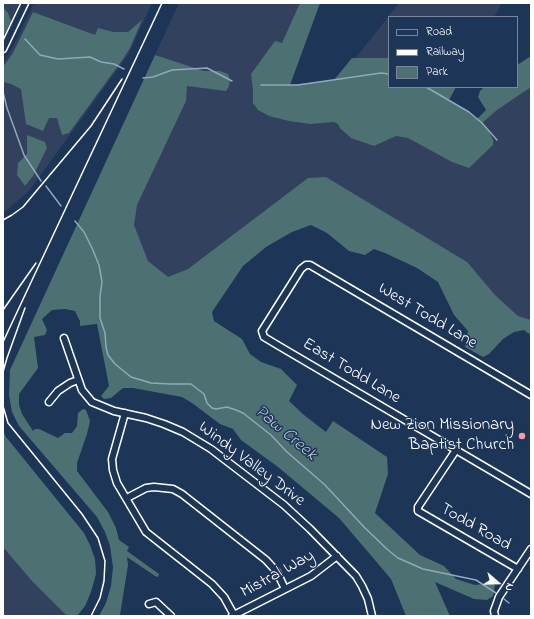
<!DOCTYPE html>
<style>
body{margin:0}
#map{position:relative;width:534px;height:619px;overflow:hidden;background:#1d3557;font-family:"Indie Flower",sans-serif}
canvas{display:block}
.frame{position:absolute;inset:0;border:4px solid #fff;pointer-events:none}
.legend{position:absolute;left:388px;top:16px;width:130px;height:72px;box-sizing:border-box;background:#1d3557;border:1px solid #77869a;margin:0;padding:5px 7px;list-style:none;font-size:12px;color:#fff}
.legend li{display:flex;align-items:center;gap:8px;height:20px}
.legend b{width:20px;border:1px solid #77869a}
.north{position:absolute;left:478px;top:563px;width:40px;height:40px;-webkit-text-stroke:3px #1d3557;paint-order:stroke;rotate:110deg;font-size:11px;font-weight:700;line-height:16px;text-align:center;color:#fff}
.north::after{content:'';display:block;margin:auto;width:14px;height:18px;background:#fff;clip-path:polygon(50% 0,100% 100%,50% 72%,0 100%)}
</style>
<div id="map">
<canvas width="534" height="619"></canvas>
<div class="frame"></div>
<ul class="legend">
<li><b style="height:5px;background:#1d3557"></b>Road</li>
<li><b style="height:5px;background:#fff"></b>Railway</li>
<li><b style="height:11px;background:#4d7072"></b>Park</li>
</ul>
<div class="north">N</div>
</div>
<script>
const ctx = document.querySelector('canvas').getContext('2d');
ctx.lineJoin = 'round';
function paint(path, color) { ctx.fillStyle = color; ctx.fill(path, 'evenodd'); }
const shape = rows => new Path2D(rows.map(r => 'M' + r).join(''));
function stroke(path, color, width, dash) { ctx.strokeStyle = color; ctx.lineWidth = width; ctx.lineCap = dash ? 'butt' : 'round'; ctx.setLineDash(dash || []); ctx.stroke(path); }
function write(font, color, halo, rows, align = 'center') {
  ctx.font = font + ' "Indie Flower",sans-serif'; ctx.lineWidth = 3; ctx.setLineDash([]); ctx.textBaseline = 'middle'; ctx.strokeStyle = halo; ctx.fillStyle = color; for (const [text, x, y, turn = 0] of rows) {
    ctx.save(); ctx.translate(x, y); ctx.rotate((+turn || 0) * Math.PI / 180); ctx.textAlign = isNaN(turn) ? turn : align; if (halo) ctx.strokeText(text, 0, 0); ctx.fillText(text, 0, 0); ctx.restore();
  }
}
paint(shape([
 [3,3,19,3,3,36],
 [34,3,152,3,128,55,29,191,3,213,3,63,13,47],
 [179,3,320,3,290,85,339,79,399,3,502,3,494,17,389,17,389,87,456,87,449,100,469,112,479,120,517,87,531,72,531,329,462,272,316,194,162,321,119,268,154,70,155,55],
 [84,533,95,559,96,574,91,592,85,606,77,616,3,616,3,547,32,580]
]), '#32415e');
paint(shape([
 [300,3,320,3,290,85,334,80,352,58,389,58,389,87,456,87,449,100,469,112,477,119,486,110,478,97,480,91,484,87,517,87,517,65,531,56,531,87,497,110,482,123,489,131,493,140,493,145,469,168,452,162,408,138,396,136,374,146,351,138,340,128,338,124,334,122,310,124,289,121,269,116,258,110,253,103,253,90,251,74,275,41,282,43],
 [3,7,8,13,11,21,5,33,3,34],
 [33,12,95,35,98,28,113,32,128,32,142,20,130,48,123,59,69,133,62,135,57,118,49,118,43,131,26,124,21,89,11,84,3,82,3,67,13,53],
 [155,55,204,71,220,71,228,74,230,80,229,86,226,91,187,86,186,101,137,205,134,225,148,261,168,277,188,269,308,178,326,177,467,262,495,295,518,316,531,320,531,332,529,334,524,330,514,332,503,339,489,354,483,357,465,347,468,331,454,315,438,282,417,268,385,253,374,249,365,255,349,251,327,233,311,225,292,232,266,247,243,266,212,312,214,321,242,339,250,354,261,362,281,369,297,385,289,401,304,415,326,432,333,421,387,457,388,474,375,513,420,555,444,566,456,579,475,585,491,583,495,585,493,596,487,600,474,599,435,582,450,616,406,616,391,579,339,518,278,467,241,440,233,429,220,424,192,403,182,397,133,388,123,388,111,398,104,399,101,396,109,386,97,324,80,326,80,321,75,311,65,309,52,310,42,319,47,330,45,335,34,337,38,368,19,394,19,405,22,414,33,431,35,429,39,429,58,438,65,433,72,433,77,426,78,413,83,409,86,410,90,421,87,434,77,463,77,471,108,512,116,528,119,540,129,547,127,551,159,574,158,577,155,576,127,557,128,565,120,615,121,616,99,616,106,603,111,586,113,567,110,546,105,532,97,517,19,426,12,412,9,395,10,370],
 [27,135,45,142,47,148,33,176,25,186,17,175,18,163,27,154],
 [3,431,6,437,84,533,90,545,95,559,96,574,91,592,85,606,77,616,67,616,32,581,3,547]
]), '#4d7072');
stroke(shape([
 [25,39,40,55,58,59,90,57,101,62,114,64,124,69],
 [143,78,153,77,172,70,207,68,232,81],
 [261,85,298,85,381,73,389,74],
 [426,87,469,112,482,123,497,140],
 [3,92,7,108,24,155,41,181],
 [46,186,61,206],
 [75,221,84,232,92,248,99,265,102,282,100,296,100,318,105,333,106,347,108,355,115,364,131,377,151,383,171,384,191,384,204,394,207,403,212,408,216,409,227,407,236,410,243,413,271,435,287,452,325,485,365,528,388,550,398,558,423,569,476,580,496,593],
 [504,599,509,603]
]), '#8fa9ba', 1.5);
const street = shape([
 [3,49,25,3],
 [64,338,82,390,92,402,114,411,146,418,164,424,183,432,211,449,284,505,310,529,356,576,362,586,368,599,372,616],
 [531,395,310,265,306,265,301,269,262,331,264,337,279,346,531,494],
 [49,402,58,391,70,383,78,380],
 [125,413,112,459,113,470,117,483,146,532,212,584,224,597,234,615],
 [456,450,418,507,418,511,518,569],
 [127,498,146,488,154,487,173,489,182,494,266,560,277,572,285,589],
 [149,604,156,602,171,616],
 [232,616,311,576,337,556],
 [495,616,494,611,499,597,531,549]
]);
stroke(street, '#fff', 9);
stroke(street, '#1d3557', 6);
stroke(shape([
 [3,220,12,215,23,207,38,189,91,126,122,79],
 [3,310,36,263],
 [3,342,162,3],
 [3,372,7,358,25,308],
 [3,406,8,423,82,514,98,538,105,561,104,581,100,598,91,616]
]), '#fff', 1.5);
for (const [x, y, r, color] of [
 [522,436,4,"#ff9aa2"]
]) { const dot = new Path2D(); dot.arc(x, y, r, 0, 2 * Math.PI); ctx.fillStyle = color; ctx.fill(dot); stroke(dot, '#1d3557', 1.5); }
write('17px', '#fff', '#1d3557', [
 ["West Todd Lane",427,317,31],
 ["East Todd Lane",351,372,31],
 ["Windy Valley Drive",251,465,37],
 ["Todd Road",475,528,30],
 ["Mistral Way",278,575,-29]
]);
write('17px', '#fff', '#1d3557', [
 ["New Zion Missionary",514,426],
 ["Baptist Church",514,446]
], 'right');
write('italic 18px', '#b5c5d1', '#1d3557', [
 ["Paw Creek",285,434,40]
]);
</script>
